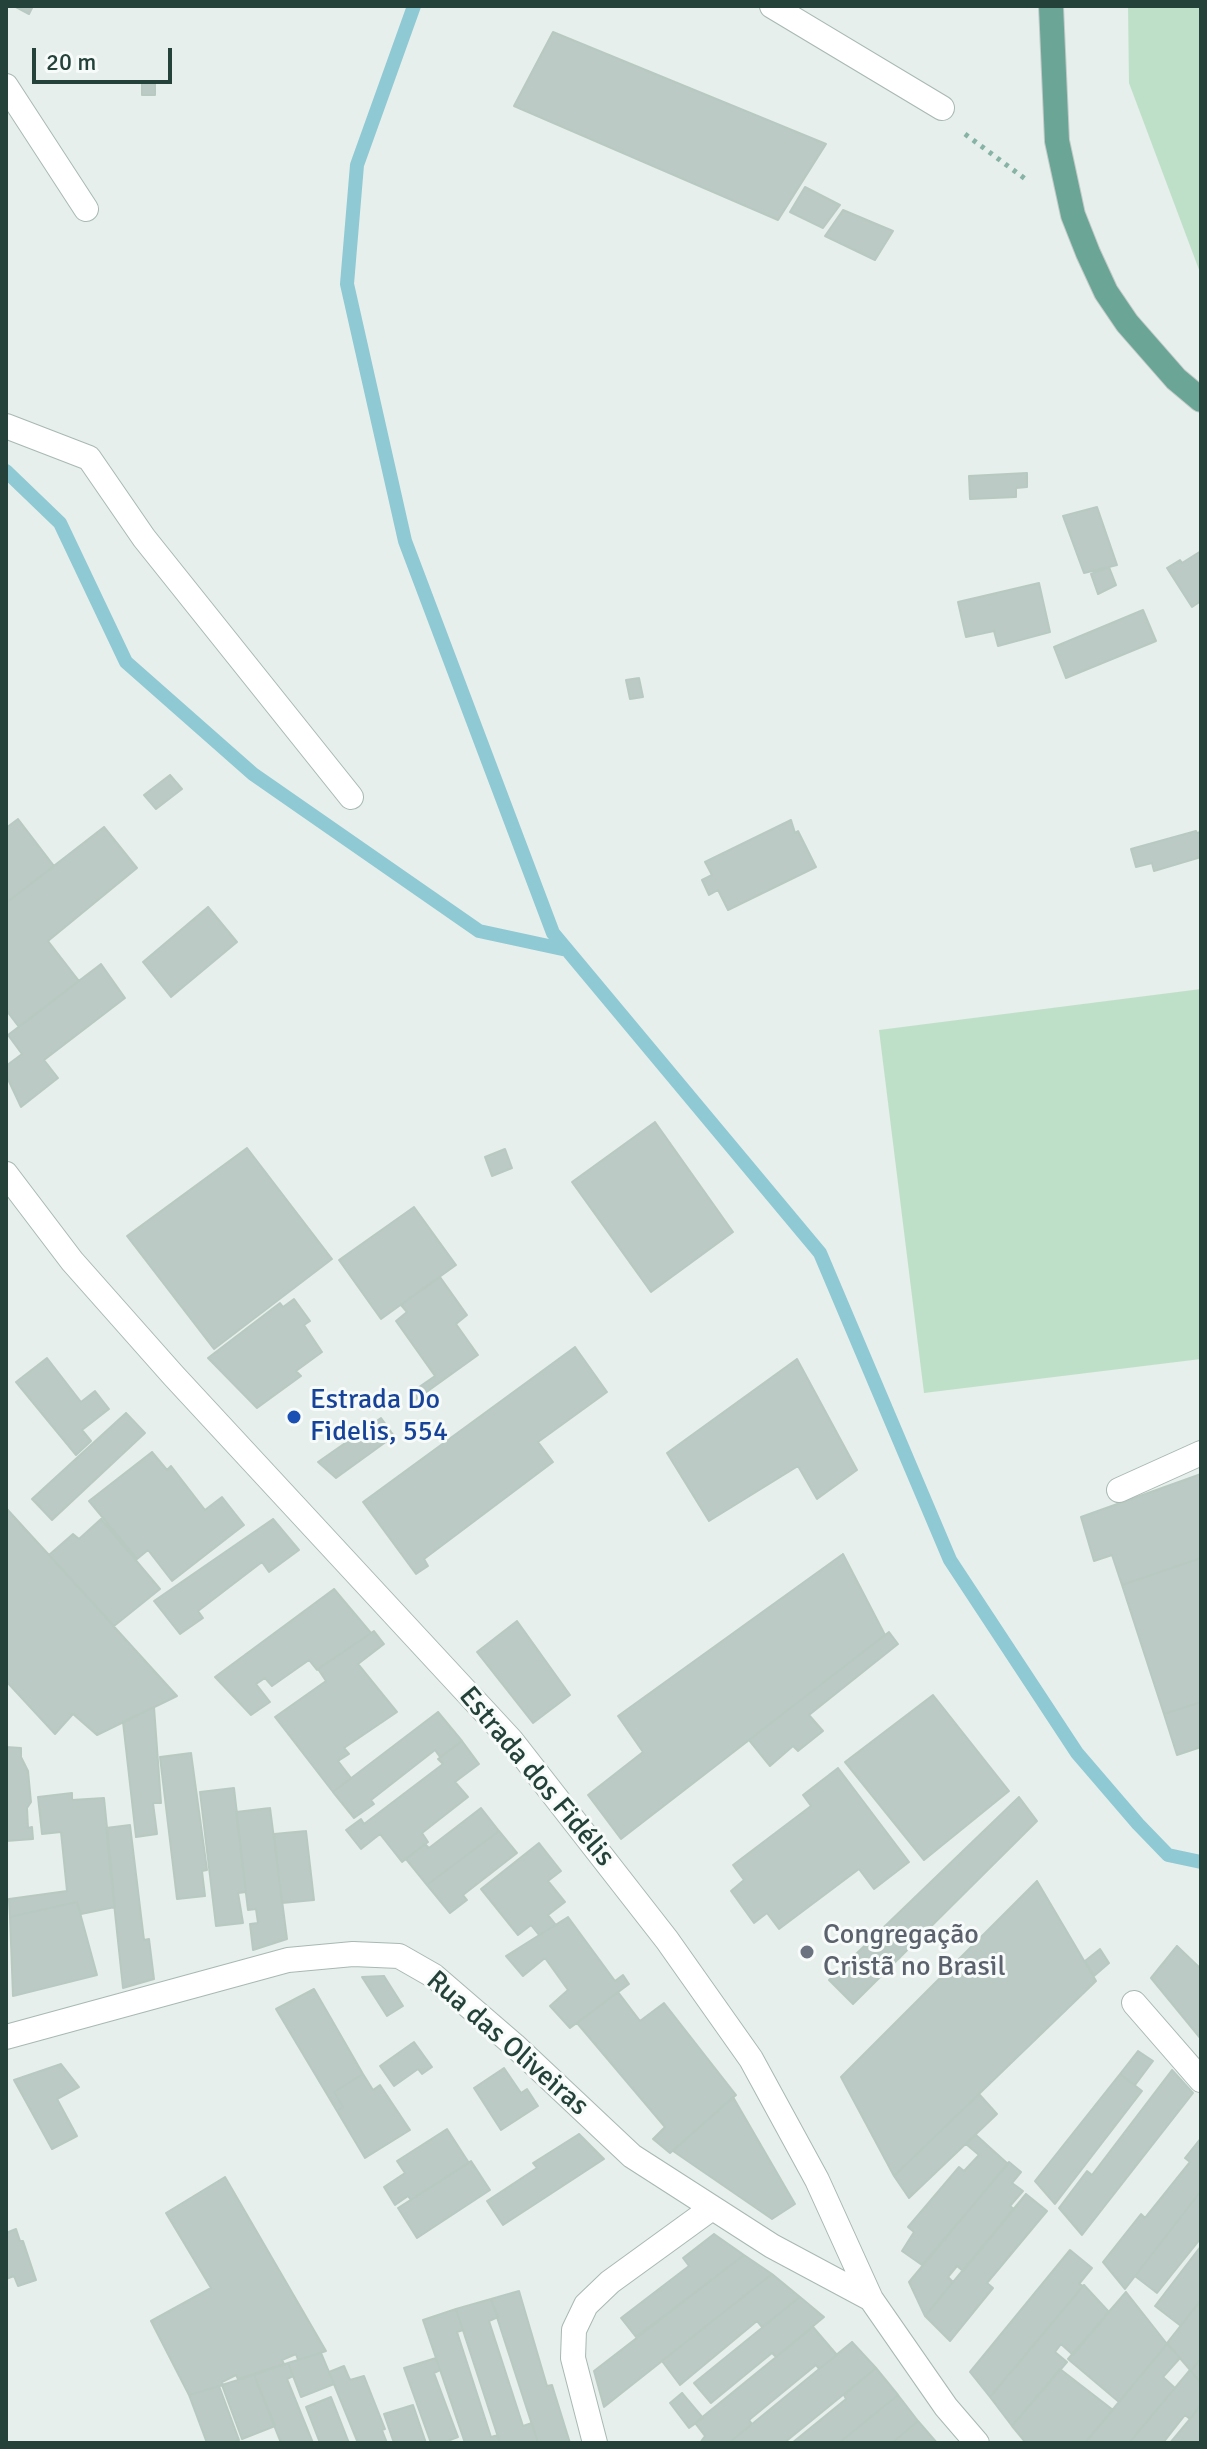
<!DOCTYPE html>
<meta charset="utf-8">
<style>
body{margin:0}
#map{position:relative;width:1207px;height:2449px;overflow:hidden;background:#e6efeb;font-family:Signika,sans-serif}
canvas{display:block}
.frame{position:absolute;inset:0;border:8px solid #24423a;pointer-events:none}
.scale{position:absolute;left:32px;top:48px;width:140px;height:36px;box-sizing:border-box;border:4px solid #24423a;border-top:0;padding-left:10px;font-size:24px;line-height:28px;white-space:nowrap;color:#24423a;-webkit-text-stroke:6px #f7fbf9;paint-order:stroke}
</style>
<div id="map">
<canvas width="1207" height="2449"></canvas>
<div class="frame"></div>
<div class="scale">20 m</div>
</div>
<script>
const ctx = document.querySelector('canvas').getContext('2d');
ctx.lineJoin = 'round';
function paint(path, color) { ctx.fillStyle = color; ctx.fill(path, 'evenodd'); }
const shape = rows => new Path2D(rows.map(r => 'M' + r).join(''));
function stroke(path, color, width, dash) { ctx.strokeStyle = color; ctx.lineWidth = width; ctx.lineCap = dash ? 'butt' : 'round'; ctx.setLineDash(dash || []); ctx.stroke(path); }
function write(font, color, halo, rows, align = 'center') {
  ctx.font = font + ' Signika,sans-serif'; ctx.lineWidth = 6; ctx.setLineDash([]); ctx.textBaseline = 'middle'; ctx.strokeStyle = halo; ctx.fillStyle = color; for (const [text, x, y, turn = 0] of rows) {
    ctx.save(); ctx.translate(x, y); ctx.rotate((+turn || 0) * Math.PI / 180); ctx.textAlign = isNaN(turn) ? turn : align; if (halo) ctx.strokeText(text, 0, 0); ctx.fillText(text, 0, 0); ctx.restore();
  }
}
paint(shape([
 [1128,6,1201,6,1201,275,1129,83],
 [1201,989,1201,1359,924,1393,879,1030]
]), '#bfe0c8');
stroke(shape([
 [414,6,357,165,347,284,405,541,553,933,820,1253,950,1560,1077,1753,1138,1824,1168,1855,1201,1862],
 [6,471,60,523,126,662,253,774,479,931,567,950]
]), '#8ec9d4', 14);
const building = shape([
 [14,6,33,6,29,14,14,6],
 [553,32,826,144,778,220,514,106,553,32],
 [142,81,155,82,155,95,142,95,142,81],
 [805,187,840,205,823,228,790,212,805,187],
 [843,210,893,231,875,260,825,236,843,210],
 [1027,473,1027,487,1016,488,1016,497,970,499,969,476,1027,473],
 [1097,507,1117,565,1084,573,1063,516,1097,507],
 [1201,551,1201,601,1192,607,1167,568,1180,560,1182,563,1201,551],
 [1109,567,1116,585,1098,594,1091,574,1109,567],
 [1039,583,1050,632,998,646,994,631,966,637,958,602,1039,583],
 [1143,610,1156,641,1066,678,1054,647,1143,610],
 [639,678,643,697,630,699,626,680,639,678],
 [170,775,182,789,156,809,144,795,170,775],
 [18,819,54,866,6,903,6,828,18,819],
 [791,820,795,833,798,831,816,867,728,910,718,890,709,895,702,880,712,875,705,862,791,820],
 [104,827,137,868,48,941,79,981,19,1027,6,1010,6,903,104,827],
 [1196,831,1196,833,1201,832,1201,857,1154,871,1152,863,1136,867,1131,849,1196,831],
 [208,907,237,942,171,997,143,962,208,907],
 [101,964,125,998,44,1060,58,1078,21,1107,6,1075,6,1066,22,1054,8,1035,101,964],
 [655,1122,733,1232,651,1292,572,1182,655,1122],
 [247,1148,332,1259,214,1349,127,1236,247,1148],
 [505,1149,512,1168,492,1176,485,1157,505,1149],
 [414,1207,456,1265,381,1319,339,1260,414,1207],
 [440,1277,467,1315,456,1324,478,1355,414,1401,409,1394,435,1376,396,1321,407,1312,401,1305,440,1277],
 [294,1299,310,1321,304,1325,322,1352,296,1371,301,1376,257,1408,208,1358,280,1303,283,1307,294,1299],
 [575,1347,607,1392,538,1442,553,1462,424,1559,428,1566,416,1574,363,1502,575,1347],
 [47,1358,81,1402,95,1391,109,1409,82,1430,91,1441,76,1455,16,1382,47,1358],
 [797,1359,857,1470,817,1499,798,1466,709,1521,667,1453,797,1359],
 [126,1413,145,1433,52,1520,32,1499,126,1413],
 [381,1418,394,1436,336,1478,318,1462,381,1418],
 [152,1452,167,1470,171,1466,205,1510,222,1497,244,1525,172,1581,148,1550,137,1559,89,1501,152,1452],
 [1201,1474,1201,1558,1122,1585,1112,1555,1094,1561,1081,1517,1201,1474],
 [6,1508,49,1555,177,1696,97,1735,73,1714,55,1734,6,1681,6,1508],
 [101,1519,160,1589,114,1626,49,1555,73,1534,79,1539,101,1519],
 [273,1519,299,1550,269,1572,262,1562,198,1611,203,1618,180,1634,154,1601,273,1519],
 [843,1554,885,1635,621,1839,588,1795,643,1752,618,1716,843,1554],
 [1201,1558,1201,1702,1164,1714,1122,1585,1201,1558],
 [334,1589,371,1633,317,1670,309,1660,272,1686,265,1678,256,1684,270,1702,251,1715,215,1677,334,1589],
 [517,1621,570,1695,533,1723,477,1652,517,1621],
 [374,1631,384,1644,358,1664,397,1712,344,1748,349,1754,338,1761,351,1778,333,1792,275,1717,326,1681,318,1669,374,1631],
 [889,1632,898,1644,809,1715,823,1731,798,1751,793,1746,770,1766,749,1740,889,1632],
 [933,1695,1009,1791,924,1860,845,1762,933,1695],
 [1201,1702,1201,1747,1177,1755,1164,1714,1201,1702],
 [154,1707,161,1803,153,1803,157,1834,136,1837,123,1722,154,1707],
 [438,1712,462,1741,440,1757,435,1750,371,1800,374,1804,354,1818,333,1792,438,1712],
 [462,1741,479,1764,455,1782,468,1797,422,1833,428,1842,402,1862,380,1834,361,1849,346,1830,361,1819,364,1824,443,1764,438,1759,462,1741],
 [6,1747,21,1748,21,1757,28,1771,31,1802,27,1808,28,1828,32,1827,33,1839,6,1841,6,1747],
 [191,1753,207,1870,202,1871,205,1896,177,1899,160,1757,191,1753],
 [838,1768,909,1862,874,1889,859,1869,779,1929,767,1913,754,1923,731,1891,744,1880,733,1865,811,1806,803,1795,838,1768],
 [234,1788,246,1892,238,1893,243,1923,216,1926,200,1792,234,1788],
 [72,1793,72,1800,104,1798,115,1907,81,1914,77,1902,10,1917,9,1899,67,1891,61,1832,42,1834,38,1797,72,1793],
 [1019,1797,1037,1821,853,2004,829,1980,1019,1797],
 [270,1808,287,1939,253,1950,250,1924,258,1923,256,1909,248,1910,236,1812,270,1808],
 [481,1808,499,1831,427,1885,406,1859,425,1844,429,1848,481,1808],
 [130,1825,144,1940,149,1939,154,1979,123,1988,106,1828,130,1825],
 [306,1831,314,1900,282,1903,274,1834,306,1831],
 [499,1831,517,1853,463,1895,467,1900,450,1913,427,1885,499,1831],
 [539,1843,561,1871,548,1881,565,1902,548,1915,556,1925,539,1935,531,1925,518,1935,481,1889,539,1843],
 [1037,1881,1096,1981,894,2176,841,2077,1037,1881],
 [77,1902,97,1975,13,1996,10,1917,77,1902],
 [568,1917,615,1981,623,1975,629,1984,570,2028,550,2006,568,1990,545,1958,523,1976,506,1956,568,1917],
 [1177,1946,1201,1969,1201,2039,1151,1978,1177,1946],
 [1100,1949,1109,1963,1094,1976,1085,1961,1100,1949],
 [384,1976,403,2006,387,2016,362,1977,384,1976],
 [314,1989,363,2074,334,2092,343,2107,337,2111,276,2009,314,1989],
 [618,1992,640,2021,664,2003,736,2095,670,2153,653,2139,665,2127,577,2023,618,1992],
 [414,2042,432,2067,422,2074,418,2069,394,2086,380,2066,414,2042],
 [1138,2051,1153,2061,1135,2085,1120,2074,1138,2051],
 [61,2064,79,2087,57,2099,77,2136,52,2149,14,2080,61,2064],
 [504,2068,521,2093,527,2089,538,2106,501,2130,474,2088,504,2068],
 [1172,2070,1193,2093,1082,2235,1059,2208,1087,2171,1092,2175,1172,2070],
 [363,2074,373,2090,380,2085,410,2130,365,2158,337,2111,343,2107,334,2092,363,2074],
 [1120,2074,1142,2091,1055,2204,1035,2181,1120,2074],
 [979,2094,997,2114,909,2198,894,2176,979,2094],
 [733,2097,795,2204,772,2219,673,2151,733,2097],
 [447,2129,469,2163,411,2200,408,2196,395,2205,384,2187,405,2173,397,2161,447,2129],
 [579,2134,604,2159,503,2225,487,2201,537,2168,533,2163,579,2134],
 [976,2135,1008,2164,922,2265,902,2251,914,2232,908,2227,959,2167,964,2171,979,2155,966,2144,976,2135],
 [1201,2138,1201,2191,1125,2289,1103,2262,1141,2214,1145,2218,1190,2162,1185,2158,1201,2138],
 [471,2161,490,2190,417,2238,398,2208,471,2161],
 [1009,2162,1021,2172,1012,2183,1023,2191,1010,2206,1014,2209,963,2271,957,2266,948,2277,953,2282,925,2316,909,2282,1009,2162],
 [225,2177,326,2351,298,2360,296,2354,282,2360,284,2364,238,2379,236,2375,222,2382,223,2385,189,2395,151,2321,211,2288,166,2213,225,2177],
 [1201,2191,1201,2238,1157,2293,1135,2276,1201,2191],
 [1026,2194,1047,2211,987,2283,993,2288,950,2341,925,2316,1026,2194],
 [16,2229,20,2241,23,2241,36,2280,18,2286,14,2276,6,2279,6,2233,16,2229],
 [714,2234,744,2255,636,2337,621,2318,689,2266,683,2258,714,2234],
 [1201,2246,1201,2300,1181,2326,1155,2306,1201,2246],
 [1070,2250,1092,2268,1079,2284,1083,2286,990,2397,970,2372,1070,2250],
 [744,2255,772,2274,604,2407,594,2371,744,2255],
 [772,2274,800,2297,762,2327,757,2321,680,2385,662,2361,772,2274],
 [1084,2285,1109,2312,1073,2355,1061,2344,1055,2352,1067,2362,1012,2426,990,2397,1084,2285],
 [519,2291,547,2386,552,2385,570,2443,538,2443,491,2299,519,2291],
 [1126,2292,1167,2344,1119,2402,1068,2359,1126,2292],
 [800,2297,824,2317,776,2357,772,2353,711,2403,694,2383,800,2297],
 [491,2299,498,2317,489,2321,523,2426,532,2423,538,2443,500,2443,456,2309,491,2299],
 [1201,2300,1201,2358,1191,2371,1167,2343,1201,2300],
 [456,2309,463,2330,457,2332,491,2437,498,2435,500,2443,465,2443,423,2320,456,2309],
 [813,2327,837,2355,819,2369,816,2365,749,2420,752,2424,729,2443,700,2443,705,2436,695,2423,813,2327],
 [852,2342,876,2368,784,2443,729,2443,852,2342],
 [1167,2344,1180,2358,1163,2377,1175,2388,1129,2443,1085,2443,1167,2344],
 [321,2353,334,2384,301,2397,288,2363,321,2353],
 [436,2358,440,2370,434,2373,458,2437,442,2443,431,2443,404,2368,436,2358],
 [1201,2358,1201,2383,1191,2371,1201,2358],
 [288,2363,293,2376,287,2379,313,2443,281,2443,254,2375,288,2363],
 [344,2366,350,2380,364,2376,385,2429,382,2430,387,2443,358,2443,329,2372,344,2366],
 [876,2368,898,2395,839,2443,792,2443,846,2399,844,2395,876,2368],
 [1060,2369,1113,2410,1085,2443,1026,2443,1012,2426,1060,2369],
 [1190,2370,1201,2383,1201,2404,1190,2419,1185,2415,1163,2443,1129,2443,1190,2370],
 [254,2375,275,2426,242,2439,222,2385,254,2375],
 [219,2386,239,2440,231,2443,207,2443,189,2395,219,2386],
 [682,2393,703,2418,689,2428,670,2403,682,2393],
 [898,2395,918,2421,892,2443,839,2443,898,2395],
 [331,2397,349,2443,320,2443,306,2407,331,2397],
 [1201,2404,1201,2443,1170,2443,1190,2419,1201,2404],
 [413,2405,426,2443,394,2443,384,2414,413,2405],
 [918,2421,937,2443,892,2443,918,2421]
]);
paint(building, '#bbcac4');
stroke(building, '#b8c9c2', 2);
const minor = shape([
 [772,6,942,108],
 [6,86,86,209],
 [6,426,89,458,144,538,351,797],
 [6,1174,72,1261,173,1375,511,1740,667,1940,751,2059,817,2180,871,2299,946,2407,977,2443],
 [1119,1490,1201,1453],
 [1134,2003,1201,2080],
 [6,2037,288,1960,353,1954,399,1956,434,1976,514,2045,632,2156,772,2246,871,2299],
 [595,2443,573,2358,574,2330,586,2305,610,2282,712,2208]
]);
const major = shape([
 [1051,6,1057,141,1073,215,1088,253,1106,292,1127,323,1176,379,1201,400]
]);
stroke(minor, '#a8b8b2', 26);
stroke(major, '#c2cac8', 26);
stroke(shape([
 [965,134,1028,181]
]), '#86b3a5', 5, [4, 6]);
stroke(minor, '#fff', 24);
stroke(major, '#6aa596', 24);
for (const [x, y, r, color] of [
 [294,1417,8,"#1a4fb4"],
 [807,1952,8,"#6b7280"]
]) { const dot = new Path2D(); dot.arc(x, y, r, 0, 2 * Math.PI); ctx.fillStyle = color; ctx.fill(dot); stroke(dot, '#f7fbf9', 3); }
write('28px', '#164399', '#f7fbf9', [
 ["Estrada Do",310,1401],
 ["Fidelis, 554",310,1433]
], 'left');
write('28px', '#24423a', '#f7fbf9', [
 ["Estrada dos Fidélis",536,1777,50],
 ["Rua das Oliveiras",507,2044,41]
]);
write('28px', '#5b616d', '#f7fbf9', [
 ["Congregação",823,1936],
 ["Cristã no Brasil",823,1968]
], 'left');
</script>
